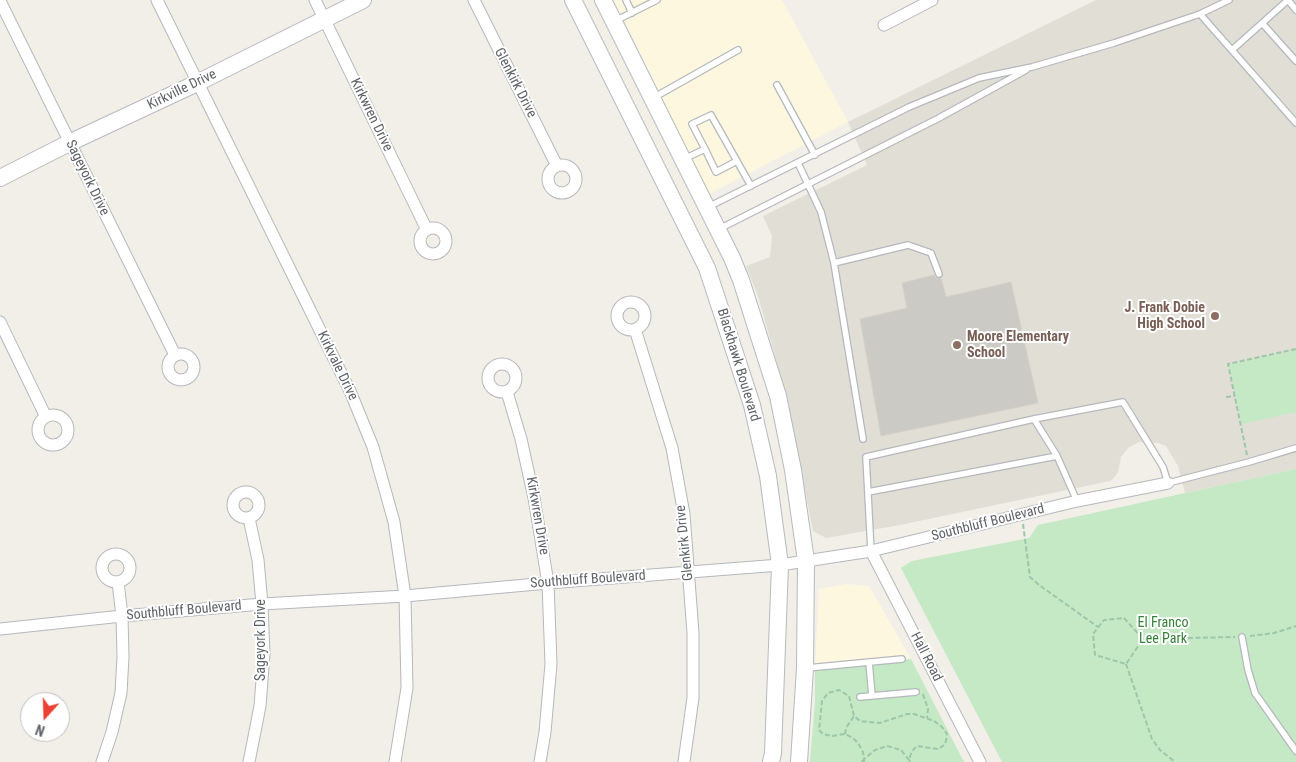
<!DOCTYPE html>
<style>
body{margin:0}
#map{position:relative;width:1296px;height:762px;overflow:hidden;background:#f1efe8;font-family:"Roboto Condensed",sans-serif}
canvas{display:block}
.north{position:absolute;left:20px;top:692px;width:50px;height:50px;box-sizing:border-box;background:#fff;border:1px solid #bfc1c3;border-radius:50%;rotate:200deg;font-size:14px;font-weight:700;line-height:20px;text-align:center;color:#5f6368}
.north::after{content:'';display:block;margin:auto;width:18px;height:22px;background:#ea4335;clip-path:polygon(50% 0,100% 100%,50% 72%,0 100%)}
</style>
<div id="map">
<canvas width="1296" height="762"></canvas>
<div class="north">N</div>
</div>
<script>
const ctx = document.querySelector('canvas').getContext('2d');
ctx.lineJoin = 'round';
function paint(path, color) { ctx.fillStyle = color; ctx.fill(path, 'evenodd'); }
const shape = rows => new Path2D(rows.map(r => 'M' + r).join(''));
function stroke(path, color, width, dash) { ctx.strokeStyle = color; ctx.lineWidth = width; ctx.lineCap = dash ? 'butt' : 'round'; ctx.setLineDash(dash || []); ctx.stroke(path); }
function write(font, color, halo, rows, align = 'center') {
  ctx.font = font + ' "Roboto Condensed",sans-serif'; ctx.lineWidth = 4; ctx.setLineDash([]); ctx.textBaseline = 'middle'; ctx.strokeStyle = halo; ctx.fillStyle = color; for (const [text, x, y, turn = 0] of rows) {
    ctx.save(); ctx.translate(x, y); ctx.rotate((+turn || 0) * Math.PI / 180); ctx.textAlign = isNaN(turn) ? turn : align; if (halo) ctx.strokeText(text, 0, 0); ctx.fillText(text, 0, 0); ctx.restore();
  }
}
paint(shape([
 [614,0,782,0,848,122,709,194],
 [846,584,869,586,911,659,815,667,819,589]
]), '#fef7e0');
paint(shape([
 [1096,0,1296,0,1296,469,1185,493,1178,466,1166,446,1158,443,1139,442,1128,448,1121,457,1118,472,1114,478,1110,481,900,525,826,538,813,531,786,395,758,296,746,266,770,257,772,236,763,216,867,165,848,122]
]), '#e1ded6');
paint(shape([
 [1296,350,1296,412,1242,424,1229,365],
 [1296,469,1296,762,1002,762,901,568,912,561,1029,538,1038,525],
 [911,659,964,762,810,762,815,702,815,667]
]), '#c5e8c5');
const building = shape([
 [934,275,936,278,941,278,946,297,1011,282,1038,403,881,436,860,319,907,308,902,283,934,275]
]);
paint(building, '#cccac5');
stroke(building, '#d6d1c6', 1);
const lane = shape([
 [626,0,632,13],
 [1200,14,1229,0],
 [615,21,657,0],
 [1262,23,1296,61],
 [1232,50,1288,0,1296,10],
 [777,85,815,155],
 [653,98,738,50],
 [705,149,716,172,737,161],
 [684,159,705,149,692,124,711,115,751,186],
 [798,163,821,212,834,263,863,439],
 [708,207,909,107,979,78,1032,67,1114,43,1200,14,1296,123],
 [719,229,939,118,1026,70],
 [834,263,908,245,931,253,939,274],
 [1034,419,1123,402,1163,467,1168,483,1249,462,1296,448],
 [868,492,1057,456],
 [871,551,866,457,1034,419,1057,456,1077,501],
 [1242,637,1248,670,1255,693,1296,751],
 [869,662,872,696],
 [807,668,902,659],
 [860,697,916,692]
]);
const street = shape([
 [157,0,350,391,373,447,394,522,405,596,407,688,395,762],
 [315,0,427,230],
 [474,0,557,166],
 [0,1,175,355],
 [884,25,932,0],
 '548 179a14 14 0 1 1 28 0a14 14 0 1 1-28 0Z',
 '420 241a13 13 0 1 1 26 0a13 13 0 1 1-26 0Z',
 '617 316a14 14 0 1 1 28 0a14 14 0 1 1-28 0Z',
 [0,322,46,417],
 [635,329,672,448,684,514,693,633,693,698,684,762],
 '168 367a13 13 0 1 1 26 0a13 13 0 1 1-26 0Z',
 '488 378a14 14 0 1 1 28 0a14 14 0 1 1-28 0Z',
 [507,392,521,439,534,498,548,583,551,664,545,732,540,762],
 '38 430a15 15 0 1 1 30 0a15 15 0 1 1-30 0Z',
 '233 505a13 13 0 1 1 26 0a13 13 0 1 1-26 0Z',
 [249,518,258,560,262,604,264,654,260,706,249,762],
 [871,551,980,762],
 '102 568a14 14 0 1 1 28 0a14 14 0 1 1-28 0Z',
 [0,629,122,616,262,604,405,596,548,583,780,565,871,551,1077,501,1168,483],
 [102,762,112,732,121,693,123,657,122,616,118,582]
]);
const secondary = shape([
 [573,0,707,268,752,405,768,476,780,565,773,753,771,762],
 [603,0,732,258,741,280,778,396,793,470,806,561,805,668,799,762],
 [0,178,69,143,197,83,363,0]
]);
stroke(lane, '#b5b8bc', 8);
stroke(street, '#b5b8bc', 13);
stroke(secondary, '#b6babf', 18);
stroke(shape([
 [1226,397,1235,396],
 [1247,455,1228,364,1296,349],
 [1023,524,1030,577,1039,585,1098,627],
 [1124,618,1143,639,1126,664,1095,655,1093,634,1104,620,1124,618],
 [1250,636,1274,633,1296,626],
 [1143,639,1235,637],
 [1126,664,1152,739,1160,750,1175,762],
 [923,694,928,709,927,718],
 [845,734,846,728,854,716],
 [862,762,864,759,863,752,858,743,853,738,845,734,832,736,823,734,819,730,822,701,828,693,839,690,849,696,854,716,860,721,880,723,907,714,914,714,934,721,942,727,947,734,946,741,943,746,938,749,917,746,912,751,909,759,910,762],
 [864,762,864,759,875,750,887,746,901,750,909,760]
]), '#9cc7a9', 2, [5, 2.5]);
stroke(lane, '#fff', 5.5);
stroke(street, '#fff', 11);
stroke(secondary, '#fff', 16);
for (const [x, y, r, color] of [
 [1215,316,5,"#8d6e63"],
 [957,345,5,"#8d6e63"]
]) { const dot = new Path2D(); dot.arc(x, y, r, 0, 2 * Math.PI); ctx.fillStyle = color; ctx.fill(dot); stroke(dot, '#fff', 2); }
write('14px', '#5f6368', '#fff', [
 ["Glenkirk Drive",515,83,63],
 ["Kirkville Drive",182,90,-26],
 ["Kirkwren Drive",371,115,64],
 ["Sageyork Drive",87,178,64],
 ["Blackhawk Boulevard",738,365,73],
 ["Kirkvale Drive",337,366,64],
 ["Kirkwren Drive",537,516,80],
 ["Southbluff Boulevard",988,523,-14],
 ["Glenkirk Drive",685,543,-96],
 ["Southbluff Boulevard",588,580,-4],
 ["Southbluff Boulevard",184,611,-5],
 ["Sageyork Drive",261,640,-90],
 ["Hall Road",926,657,63]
]);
write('bold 14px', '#785e54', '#fff', [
 ["J. Frank Dobie",1205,308],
 ["High School",1205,324],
 ["Moore Elementary",967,337,"left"],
 ["School",967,353,"left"]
], 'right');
write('14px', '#348238', '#fff', [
 ["El Franco",1163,623],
 ["Lee Park",1163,639]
]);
</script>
